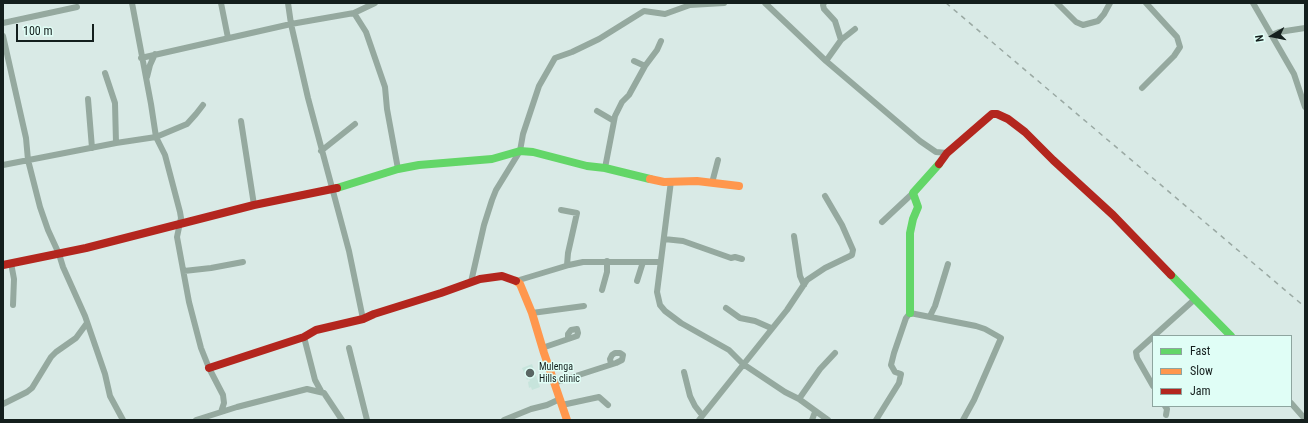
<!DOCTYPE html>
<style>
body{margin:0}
#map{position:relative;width:1308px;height:423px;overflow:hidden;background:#d9eae6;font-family:"Roboto Condensed",sans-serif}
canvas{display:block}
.frame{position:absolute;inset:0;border:4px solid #141f1d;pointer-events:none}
.legend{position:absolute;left:1152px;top:335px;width:140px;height:72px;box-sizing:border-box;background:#e0fef6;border:1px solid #8ea59f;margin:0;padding:5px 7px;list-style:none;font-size:12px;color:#141f1d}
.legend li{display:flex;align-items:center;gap:8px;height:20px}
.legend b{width:20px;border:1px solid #8ea59f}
.north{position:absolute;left:1252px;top:16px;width:40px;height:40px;-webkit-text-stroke:3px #e0fef6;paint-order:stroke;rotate:260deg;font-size:11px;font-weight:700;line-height:16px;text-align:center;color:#141f1d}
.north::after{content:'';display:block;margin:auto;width:14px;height:18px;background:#141f1d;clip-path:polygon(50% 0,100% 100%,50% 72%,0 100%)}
.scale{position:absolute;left:16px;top:24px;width:78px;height:18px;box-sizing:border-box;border:2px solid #141f1d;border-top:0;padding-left:5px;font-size:12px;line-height:14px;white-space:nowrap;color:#141f1d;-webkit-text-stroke:3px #e0fef6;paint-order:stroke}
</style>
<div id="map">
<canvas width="1308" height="423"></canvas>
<div class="frame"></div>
<ul class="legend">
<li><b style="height:5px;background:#63d668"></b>Fast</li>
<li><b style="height:5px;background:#ff974d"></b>Slow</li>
<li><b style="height:5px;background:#b3261e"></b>Jam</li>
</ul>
<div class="north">N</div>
<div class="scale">100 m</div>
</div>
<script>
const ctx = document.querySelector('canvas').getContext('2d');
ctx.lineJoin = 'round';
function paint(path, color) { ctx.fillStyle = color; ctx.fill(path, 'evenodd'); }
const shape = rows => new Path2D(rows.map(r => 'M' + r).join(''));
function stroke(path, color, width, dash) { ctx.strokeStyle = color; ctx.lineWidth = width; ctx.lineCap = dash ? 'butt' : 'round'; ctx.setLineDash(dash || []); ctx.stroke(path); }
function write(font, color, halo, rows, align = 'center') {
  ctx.font = font + ' "Roboto Condensed",sans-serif'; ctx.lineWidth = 3; ctx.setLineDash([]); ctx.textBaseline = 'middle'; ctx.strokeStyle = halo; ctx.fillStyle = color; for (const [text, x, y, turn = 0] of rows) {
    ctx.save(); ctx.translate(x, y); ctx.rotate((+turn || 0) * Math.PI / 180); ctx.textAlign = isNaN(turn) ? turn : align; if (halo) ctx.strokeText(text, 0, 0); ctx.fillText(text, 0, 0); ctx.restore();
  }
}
paint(shape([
 [532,364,540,387,532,390,531,387,529,388,528,382,530,381,529,379,527,380,522,368]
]), '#c7e4dc');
stroke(shape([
 [132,3,151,104,156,137,165,155,180,212,181,218,177,237,189,302,201,348,209,368,223,395,224,403,221,412],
 [221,3,228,38],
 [288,3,291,24,308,98,349,251,363,319],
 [765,3,826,61,920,141,936,152,947,153],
 [824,3,823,5,824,9,835,21,841,40],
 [1057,3,1076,22,1083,25,1098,21,1104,14,1110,3],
 [1253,3,1294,74,1305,107],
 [354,13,366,32,385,87,387,109,398,169],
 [3,23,77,7],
 [1272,35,1279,32,1305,28],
 [3,36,26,138,28,160,40,207,48,230,59,254,63,267,85,316,105,374,110,396,123,420],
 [141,58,291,24,354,13,375,3],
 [634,61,645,66],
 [826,61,841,40,855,29],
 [105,73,115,103,116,143],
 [147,77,150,65,155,54],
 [1142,88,1174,56,1180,47,1177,37,1146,3],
 [88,99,92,148],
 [597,111,614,121],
 [241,121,254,205],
 [321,151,355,124],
 [3,165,116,143,156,137,187,124,196,114,203,105],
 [605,168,615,116,622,102,629,95,645,66,657,50,661,41],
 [671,181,657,292,660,305,665,311,681,323,729,350,743,364,785,392,799,399,828,420],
 [712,183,718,160],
 [561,210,577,213,568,253,567,265],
 [882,222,913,193],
 [794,236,800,276,804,285],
 [664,239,683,241,731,258,735,257,742,259],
 [11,263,14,279,13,305],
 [184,271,211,268,243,262],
 [516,281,569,265,583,262,660,262],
 [637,281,643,262],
 [471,282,484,225,492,200,496,190,520,151,523,134,539,86,555,58,572,52,599,39,644,11,665,14,690,5,724,3],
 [602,290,607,272,607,261],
 [726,308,740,318,755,321,771,328],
 [532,313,584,306],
 [930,316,935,306,948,264],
 [304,337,315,380,321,391],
 [349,348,367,420],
 [542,348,577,336,578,333,577,329,571,330,568,334,568,339],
 [684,372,690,396,695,406,702,415],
 [554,383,616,363,622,360,623,355,620,353,615,353,612,355,610,359,611,364],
 [1153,386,1137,358,1136,352,1195,299],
 [799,399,820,369,835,353],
 [1291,403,1305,419],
 [3,404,27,392,32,388,51,357,56,352,76,338,87,323],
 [562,405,599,397,608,405],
 [1165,406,1167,409,1166,415],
 [196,420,237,407,307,389,324,393,342,420],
 [504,420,531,409,547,405,560,399],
 [699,420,787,310,807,280,825,268,852,255,853,250,842,225,825,196],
 [812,420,815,412],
 [876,420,899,383,901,374,895,372,891,365,894,353,906,318,910,313,976,326,985,329,1001,338,974,400,963,420]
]), '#95a99f', 6);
stroke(shape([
 [337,188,398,169,419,165,492,159,520,151,533,152,587,166,605,168,650,179],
 [1171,275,1231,336],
 [910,313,910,233,913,219,918,207,913,193,939,164]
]), '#63d668', 8);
stroke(shape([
 [650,179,664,182,697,181,739,186],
 [516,281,520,284,532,313,544,353,567,420]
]), '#ff974d', 8);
stroke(shape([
 [939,164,947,153,992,114,997,114,1008,119,1025,132,1053,160,1113,215,1171,275],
 [3,265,86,248,254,205,337,188],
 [209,368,304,337,316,330,363,319,374,314,441,293,480,279,502,276,516,281]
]), '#b3261e', 8);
stroke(shape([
 [946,3,1305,307]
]), '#9aa9a3', 1.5, [5, 5]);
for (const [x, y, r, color] of [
 [530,373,5,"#596663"]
]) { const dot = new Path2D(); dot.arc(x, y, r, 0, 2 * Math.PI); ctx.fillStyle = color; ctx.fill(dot); stroke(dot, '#e0fef6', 1.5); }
write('10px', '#141f1d', '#e0fef6', [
 ["Mulenga",539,367],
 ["Hills clinic",539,379]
], 'left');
</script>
